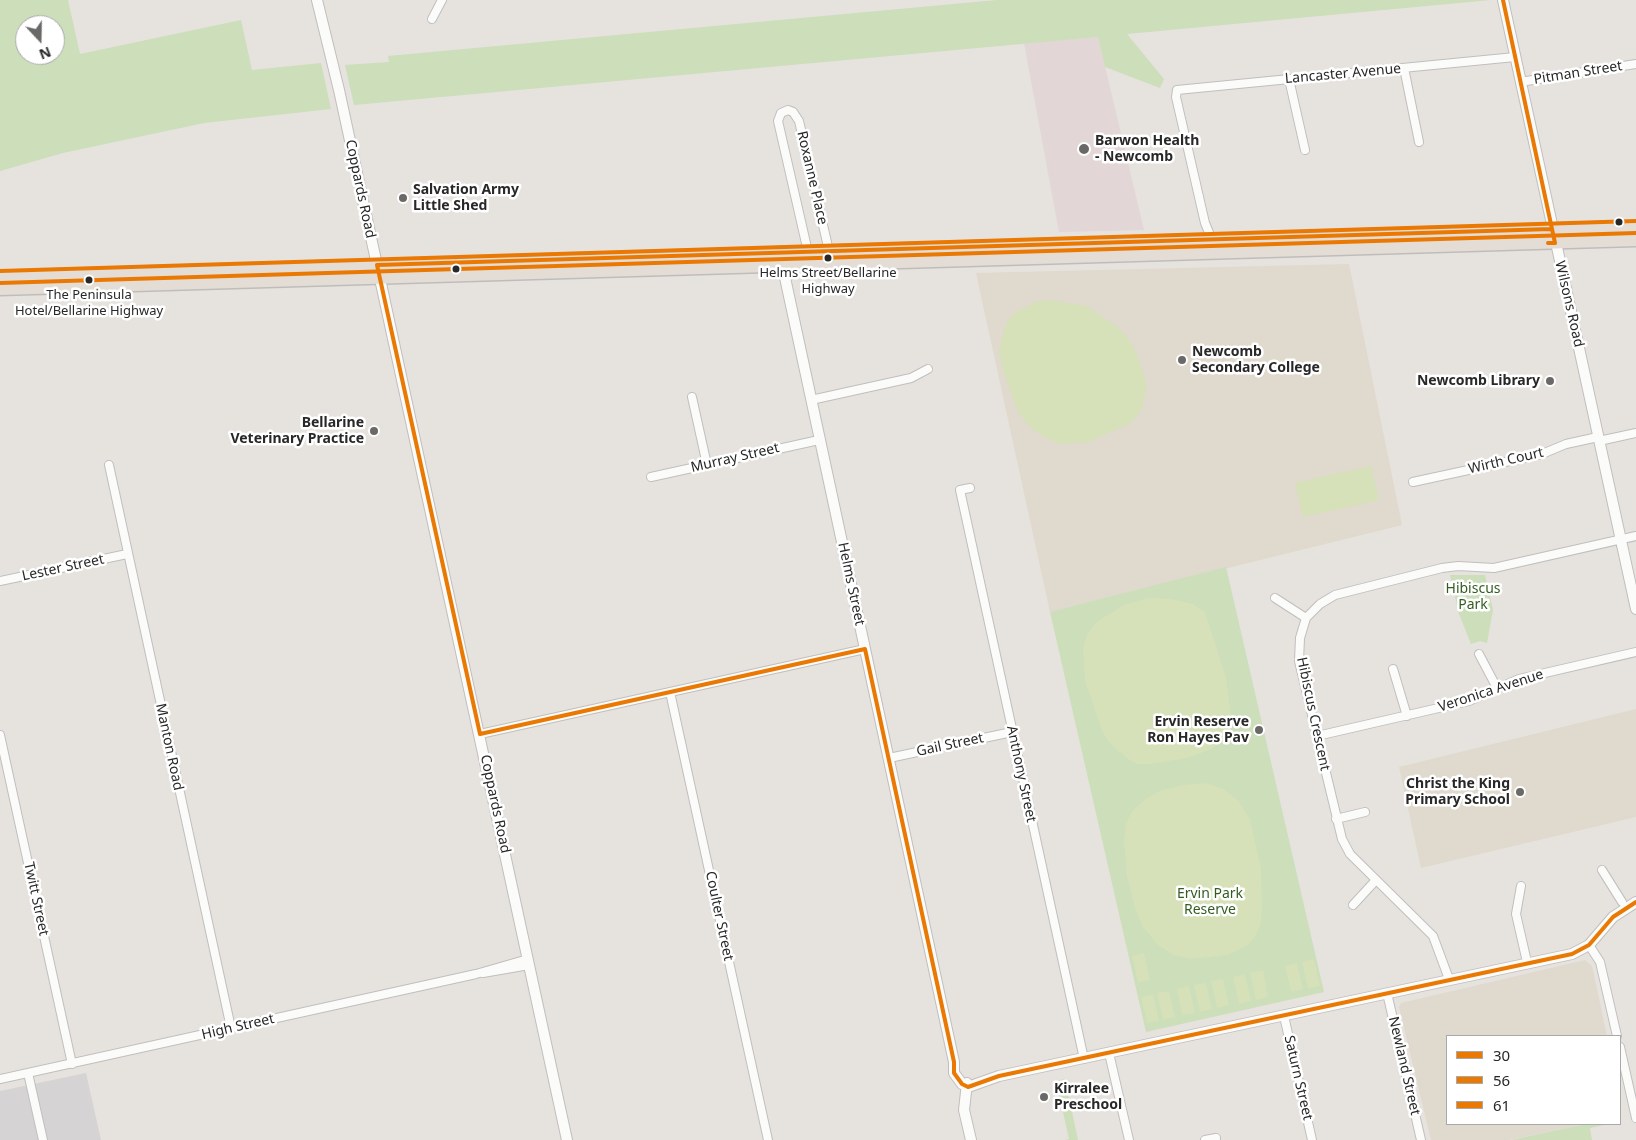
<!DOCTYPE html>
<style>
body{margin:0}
#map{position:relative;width:1636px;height:1140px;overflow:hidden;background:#e6e2de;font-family:"Noto Sans",sans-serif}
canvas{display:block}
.legend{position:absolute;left:1446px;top:1035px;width:175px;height:90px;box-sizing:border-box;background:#fff;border:1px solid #a9a9a9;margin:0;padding:6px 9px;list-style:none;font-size:15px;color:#282828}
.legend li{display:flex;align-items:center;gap:10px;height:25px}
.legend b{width:25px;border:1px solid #a9a9a9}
.north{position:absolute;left:15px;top:15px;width:50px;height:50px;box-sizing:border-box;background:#fff;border:1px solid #a9a9a9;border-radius:50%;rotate:159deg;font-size:14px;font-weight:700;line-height:20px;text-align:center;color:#282828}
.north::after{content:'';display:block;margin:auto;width:18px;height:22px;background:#6a6968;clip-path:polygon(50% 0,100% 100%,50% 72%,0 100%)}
</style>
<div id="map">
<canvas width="1636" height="1140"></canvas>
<ul class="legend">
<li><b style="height:6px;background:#ea7904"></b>30</li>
<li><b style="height:6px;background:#ea7904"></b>56</li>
<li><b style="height:6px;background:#ea7904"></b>61</li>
</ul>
<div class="north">N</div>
</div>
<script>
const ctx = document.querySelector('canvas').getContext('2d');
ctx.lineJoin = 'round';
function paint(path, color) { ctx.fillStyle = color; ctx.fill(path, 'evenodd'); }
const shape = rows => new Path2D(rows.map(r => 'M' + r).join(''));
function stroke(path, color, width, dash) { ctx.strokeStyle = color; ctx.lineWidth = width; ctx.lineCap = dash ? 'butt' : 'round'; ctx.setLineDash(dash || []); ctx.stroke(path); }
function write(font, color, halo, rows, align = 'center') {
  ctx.font = font + ' "Noto Sans",sans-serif'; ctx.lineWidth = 5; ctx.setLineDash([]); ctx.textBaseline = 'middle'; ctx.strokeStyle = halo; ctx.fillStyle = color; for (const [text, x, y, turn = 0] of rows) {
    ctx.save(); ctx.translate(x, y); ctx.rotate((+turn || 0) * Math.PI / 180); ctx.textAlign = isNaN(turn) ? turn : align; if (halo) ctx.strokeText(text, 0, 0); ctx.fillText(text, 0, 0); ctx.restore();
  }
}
paint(shape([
 [86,1073,101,1140,0,1140,0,1091]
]), '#d6d3d5');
paint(shape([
 [1349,264,1402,525,1050,612,976,273],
 [1636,709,1636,817,1421,868,1399,767],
 [1585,960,1592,966,1607,1036,1447,1036,1447,1124,1585,1124,1509,1140,1431,1140,1399,1007,1401,1003]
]), '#e0d9cd');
paint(shape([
 [1098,37,1144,230,1059,232,1024,43]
]), '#e3d6d6');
paint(shape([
 [0,0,68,0,80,54,241,20,252,70,321,63,331,109,204,123,63,153,0,171],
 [25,25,55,25,55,55,25,55],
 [997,0,1491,0,1127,34,1164,79,1160,88,1105,67,1098,37,354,105,345,65,389,62,388,56],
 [1226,567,1324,992,1146,1032,1050,612],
 [1450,575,1485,575,1493,610,1487,643,1480,641,1471,644,1459,614],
 [1065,1079,1078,1140,1065,1140,1069,1139,1056,1081],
 [1586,1124,1609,1124,1590,1128,1592,1140,1511,1140]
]), '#ccdeba');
paint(shape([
 [1051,300,1086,306,1118,327,1131,342,1140,362,1147,387,1141,411,1131,423,1089,442,1060,444,1046,438,1031,428,1018,412,1004,373,999,352,1005,326,1013,314,1035,302],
 [1371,466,1379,500,1303,517,1295,483],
 [1148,598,1170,599,1193,604,1205,612,1226,677,1231,715,1223,739,1212,749,1187,758,1150,764,1137,764,1128,759,1109,743,1102,731,1085,681,1083,649,1087,634,1096,622,1124,605],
 [1206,783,1223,789,1238,800,1250,819,1261,868,1262,908,1261,923,1255,937,1249,944,1228,955,1191,959,1173,955,1157,944,1143,927,1135,909,1127,876,1124,840,1126,823,1133,810,1145,799,1162,790,1184,785],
 [1144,953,1150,980,1138,982,1132,956],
 [1314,959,1320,986,1308,989,1302,962],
 [1297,963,1303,989,1291,992,1285,966],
 [1263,970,1268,997,1256,1000,1250,973],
 [1245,974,1251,1001,1239,1004,1233,977],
 [1223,979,1229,1005,1217,1008,1211,981],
 [1206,983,1212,1009,1200,1012,1194,985],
 [1189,986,1195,1013,1182,1015,1177,989],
 [1169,991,1175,1017,1163,1020,1157,993],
 [1153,994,1159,1021,1147,1023,1141,997]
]), '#d6e1b9');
const minor = shape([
 [432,19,442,0],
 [1404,68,1419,142],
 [1289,79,1305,150],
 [1520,82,1636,64],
 [1212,240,1205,223,1176,97,1177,90,1515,57],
 [808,252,778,121,781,113,788,110,793,112,799,121,829,251],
 [692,397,707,465],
 [811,400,911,378,928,369],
 [1599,441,1636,433],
 [109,465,231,1028],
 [651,477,819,440],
 [1413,482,1542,454,1566,444,1598,437],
 [970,488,960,490,1084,1059],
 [0,581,127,554],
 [1275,598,1306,618],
 [1479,654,1497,688],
 [1393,669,1407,716],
 [670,692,768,1140],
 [480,734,865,649],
 [0,735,72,1064],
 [1317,736,1469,701,1519,679,1636,652],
 [889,758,1012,732],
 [1336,819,1365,812],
 [1602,870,1622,902],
 [1521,886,1516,914,1527,962],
 [1353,905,1376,880],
 [1589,945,1600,962,1617,1036],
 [483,973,529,965],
 [1449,979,1433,936,1350,854,1342,839,1299,661,1300,638,1306,618,1320,604,1335,595,1442,568,1458,566,1494,568,1636,536],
 [1387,993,1421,1140],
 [1284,1016,1312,1140],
 [1620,1047,1636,1118],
 [1109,1053,1129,1140],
 [28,1073,43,1140],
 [0,1079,476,974,528,959],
 [1205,1140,1216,1138]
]);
const tertiary = shape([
 [317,0,339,90,567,1140],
 [1503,0,1636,609],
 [781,259,954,1062,954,1073,962,1084,968,1087],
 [967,1083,964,1110,971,1140],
 [968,1087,999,1076,1572,954,1589,945,1613,917,1636,902]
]);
const trunk = shape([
 [0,277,1636,227],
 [0,289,1636,240]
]);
stroke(minor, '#c0bfbf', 10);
stroke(tertiary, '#c0bfbf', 12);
stroke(trunk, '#bfbdbc', 15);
stroke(minor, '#fbfbfa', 8);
stroke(tertiary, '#fbfbfa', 10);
stroke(trunk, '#e4ddd5', 12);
stroke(shape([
 [1503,0,1555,243,1548,243],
 [865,649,954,1062,954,1073,962,1084,968,1087,999,1076,1572,954,1589,945,1613,917,1636,902],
 [480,734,377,265,1551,229],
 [480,734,865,649]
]), '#ea7904', 4);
stroke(shape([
 [0,283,1636,233]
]), '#ea7904', 4);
stroke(shape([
 [0,271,1636,221]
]), '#ea7904', 4);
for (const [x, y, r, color] of [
 [1084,149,6,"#6a6968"],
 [403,198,5,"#6a6968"],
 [1619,222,4.5,"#282828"],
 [828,258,4.5,"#282828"],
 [456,269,4.5,"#282828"],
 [89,280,4.5,"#282828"],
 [1182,360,5,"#6a6968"],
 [1550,381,5,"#6a6968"],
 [374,431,5,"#6a6968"],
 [1259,730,5,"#6a6968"],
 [1520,792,5,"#6a6968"],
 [1044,1097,5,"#6a6968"]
]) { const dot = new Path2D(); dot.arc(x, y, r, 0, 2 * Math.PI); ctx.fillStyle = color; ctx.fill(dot); stroke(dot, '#fff', 2); }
write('13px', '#282828', '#fff', [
 ["Helms Street/Bellarine",828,273],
 ["Highway",828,289],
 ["The Peninsula",89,295],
 ["Hotel/Bellarine Highway",89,311]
]);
write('14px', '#282828', '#fff', [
 ["Pitman Street",1578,73,-9],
 ["Lancaster Avenue",1343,74,-5],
 ["Roxanne Place",812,178,77],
 ["Coppards Road",360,189,78],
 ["Wilsons Road",1569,304,77],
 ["Murray Street",735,458,-13],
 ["Wirth Court",1506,461,-13],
 ["Lester Street",63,568,-12],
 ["Helms Street",851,584,78],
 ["Veronica Avenue",1491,691,-18],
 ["Hibiscus Crescent",1313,714,78],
 ["Gail Street",950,745,-12],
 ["Manton Road",169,747,78],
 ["Anthony Street",1021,774,78],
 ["Coppards Road",495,804,78],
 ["Twitt Street",36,899,78],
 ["Coulter Street",719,916,78],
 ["High Street",238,1027,-13],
 ["Newland Street",1404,1066,77],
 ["Saturn Street",1298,1078,77]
]);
write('bold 14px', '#282828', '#fff', [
 ["Barwon Health",1095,141],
 ["- Newcomb",1095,157],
 ["Salvation Army",413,190],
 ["Little Shed",413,206],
 ["Newcomb",1192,352],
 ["Secondary College",1192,368],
 ["Newcomb Library",1540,381,"right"],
 ["Bellarine",364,423,"right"],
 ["Veterinary Practice",364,439,"right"],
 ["Ervin Reserve",1249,722,"right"],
 ["Ron Hayes Pav",1249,738,"right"],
 ["Christ the King",1510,784,"right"],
 ["Primary School",1510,800,"right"],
 ["Kirralee",1054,1089],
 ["Preschool",1054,1105]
], 'left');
write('14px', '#325d21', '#fff', [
 ["Hibiscus",1473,589],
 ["Park",1473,605],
 ["Ervin Park",1210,894],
 ["Reserve",1210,910]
]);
</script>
